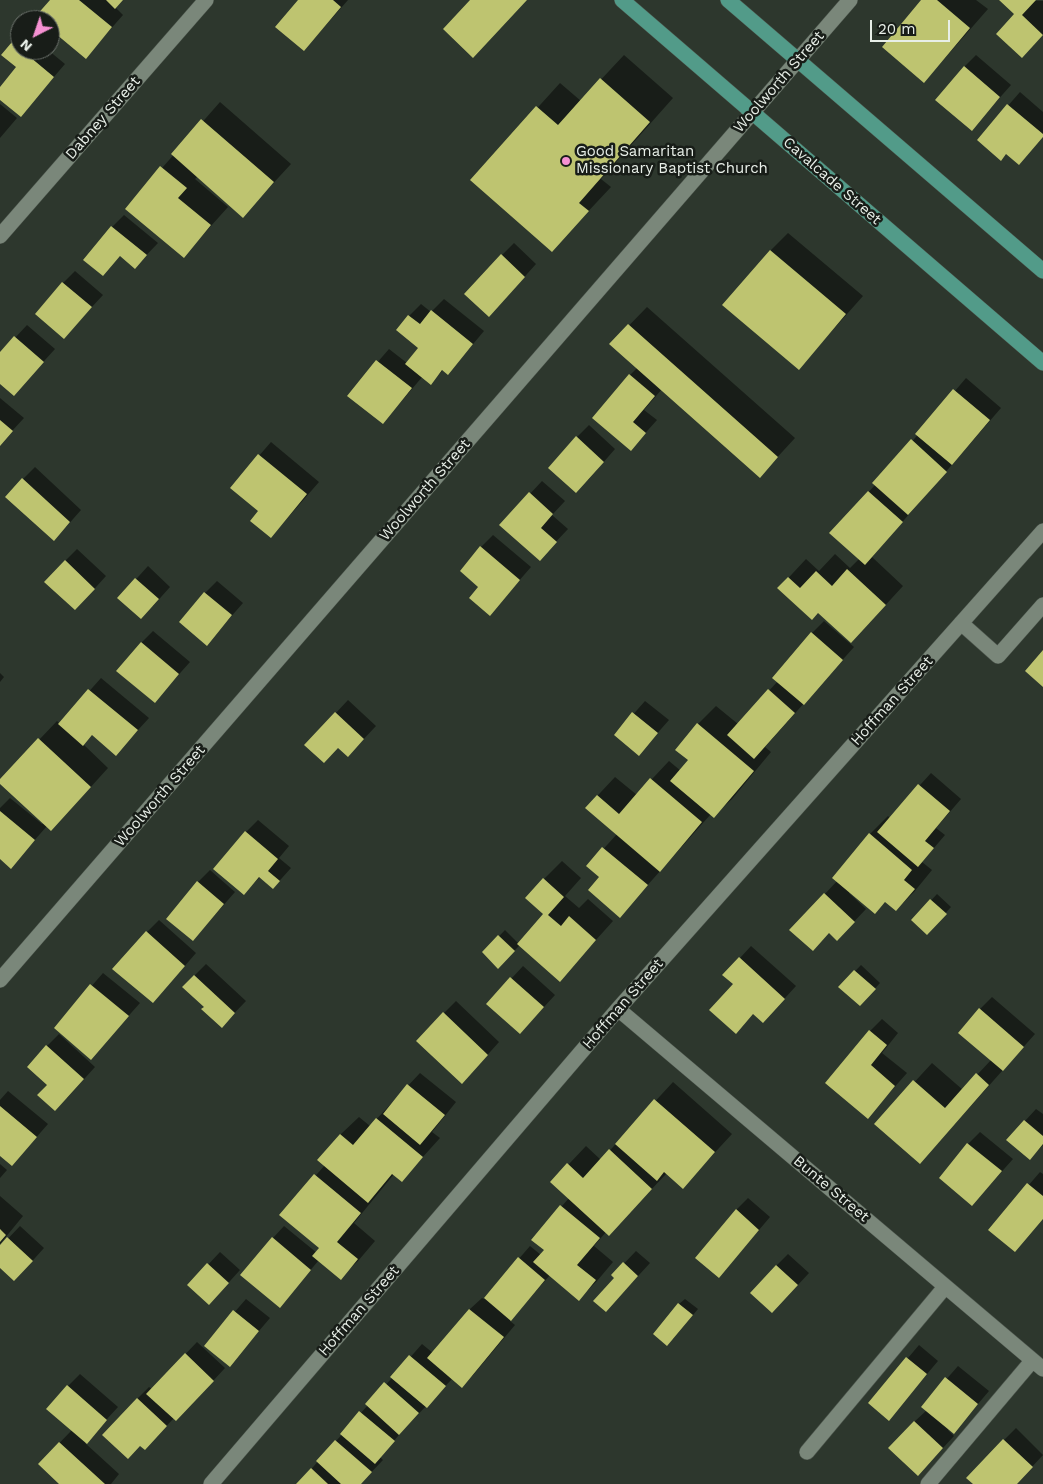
<!DOCTYPE html>
<style>
body{margin:0}
#map{position:relative;width:1043px;height:1484px;overflow:hidden;background:#2d372d;font-family:"Work Sans",sans-serif}
canvas{display:block}
.north{position:absolute;left:10px;top:10px;width:50px;height:50px;box-sizing:border-box;background:#181d18;border:1px solid #6b716b;border-radius:50%;rotate:221deg;font-size:14px;font-weight:700;line-height:20px;text-align:center;color:#e8efe8}
.north::after{content:'';display:block;margin:auto;width:18px;height:22px;background:#f591d2;clip-path:polygon(50% 0,100% 100%,50% 72%,0 100%)}
.scale{position:absolute;left:870px;top:20px;width:80px;height:22px;box-sizing:border-box;border:2px solid #e8efe8;border-top:0;padding-left:6px;font-size:15px;line-height:18px;white-space:nowrap;color:#e8efe8;-webkit-text-stroke:4px #181d18;paint-order:stroke}
</style>
<div id="map">
<canvas width="1043" height="1484"></canvas>
<div class="north">N</div>
<div class="scale">20 m</div>
</div>
<script>
const ctx = document.querySelector('canvas').getContext('2d');
ctx.lineJoin = 'round';
function paint(path, color) { ctx.fillStyle = color; ctx.fill(path, 'evenodd'); }
const shape = rows => new Path2D(rows.map(r => 'M' + r).join(''));
function stroke(path, color, width, dash) { ctx.strokeStyle = color; ctx.lineWidth = width; ctx.lineCap = dash ? 'butt' : 'round'; ctx.setLineDash(dash || []); ctx.stroke(path); }
function write(font, color, halo, rows, align = 'center') {
  ctx.font = font + ' "Work Sans",sans-serif'; ctx.lineWidth = 5; ctx.setLineDash([]); ctx.textBaseline = 'middle'; ctx.strokeStyle = halo; ctx.fillStyle = color; for (const [text, x, y, turn = 0] of rows) {
    ctx.save(); ctx.translate(x, y); ctx.rotate((+turn || 0) * Math.PI / 180); ctx.textAlign = isNaN(turn) ? turn : align; if (halo) ctx.strokeText(text, 0, 0); ctx.fillText(text, 0, 0); ctx.restore();
  }
}
paint(shape([
 [51,0,122,0,115,7,123,15,86,57,50,28,50,20,41,20],
 [299,0,348,0,304,50],
 [923,0,976,0,988,9,924,82],
 [1001,0,1043,1,1043,35,1022,57,1016,14],
 [20,36,20,50,48,50,65,64,21,115,0,98,0,89,18,67,3,55],
 [624,55,673,98,601,179,611,187,552,250,472,180,560,83,581,101],
 [976,55,1011,85,971,130,964,67],
 [1020,92,1043,112,1043,137,1019,164,1007,153,978,140],
 [220,102,291,164,243,216,198,176,195,179,228,207,184,256,126,209],
 [0,104,17,118,0,138],
 [124,215,158,243,135,267,121,255,103,274,112,227],
 [788,233,863,296,799,368,770,251],
 [514,243,536,264,501,303,502,255],
 [75,271,103,295,64,337,63,283],
 [444,299,484,331,448,374,443,370,431,383,423,376,383,423,349,395,389,349,407,363,420,347,409,316,421,304,431,312],
 [647,307,795,438,760,476,662,389,644,410,657,420,631,449,630,375,637,368,611,344],
 [27,325,55,349,14,394,0,382,0,354],
 [966,378,1001,408,872,557,903,586,869,623,819,611,779,588,806,559,819,571,835,554,850,568,859,559,831,533,875,485],
 [0,398,24,418,0,444],
 [589,425,615,449,588,480,577,437],
 [271,442,319,482,271,537,260,511,231,488],
 [35,467,81,510,66,527,23,479],
 [542,481,565,501,552,515,568,529,551,547,501,525],
 [493,535,531,567,490,614,480,587,481,547],
 [77,549,106,576,87,597,65,561],
 [148,566,170,587,153,606,119,598],
 [217,581,243,603,207,644,205,593],
 [824,621,854,647,765,747,771,752,732,799,714,816,711,814,620,916,601,876,588,866,617,834,586,808,615,777,637,795,669,761,681,771,690,760,698,724,716,706,738,724,778,681,812,633],
 [153,631,190,662,155,701,141,643],
 [0,673,4,677,0,682],
 [101,678,149,718,116,754,93,734,83,744,108,768,69,811,47,826,11,867,0,858,0,808,10,798,42,824,44,823,0,781,57,721,60,724],
 [348,700,376,726,360,743,339,747,306,745],
 [645,701,669,720,639,754,615,735],
 [931,773,961,799,936,828,945,835,922,862,932,870,914,892,896,910,886,901,875,912,850,891,849,893,866,909,849,927,830,932,791,930,838,880,870,834,888,816,890,818],
 [258,820,289,846,279,858,291,868,273,888,260,877,244,893,246,832],
 [562,861,581,878,565,896,579,908,588,899,613,921,560,980,520,945,498,967,484,952,505,930,519,944,545,914,544,879],
 [210,870,235,892,193,940,198,882],
 [937,894,951,907,933,927,913,920],
 [159,920,196,953,164,990,147,932],
 [751,946,796,986,775,1009,734,984,740,958],
 [206,964,246,1001,222,1026,205,1007,194,976],
 [861,965,880,983,860,1005,840,987],
 [523,966,555,995,520,1033,488,1004],
 [103,973,140,1003,91,1058,55,1028],
 [992,997,1035,1034,920,1163,876,1124,932,1063,963,1090,991,1060,980,1009],
 [456,1001,499,1042,474,1070,444,1013],
 [882,1019,898,1033,882,1053,907,1073,868,1117,870,1031],
 [59,1034,95,1067,67,1098,48,1085,47,1046],
 [420,1073,456,1102,432,1132,440,1138,402,1180,394,1174,354,1223,375,1241,358,1261,340,1278,319,1260,280,1306,273,1238,284,1226,317,1253,320,1248,281,1215,325,1165,319,1160,341,1134,359,1117,370,1126],
 [673,1082,732,1134,683,1187,667,1173,609,1234,606,1232,594,1246,613,1262,597,1281,579,1299,550,1275,510,1321,515,1325,474,1374,462,1386,453,1378,405,1428,380,1457,383,1460,360,1484,298,1484,422,1344,433,1353,470,1309,482,1298,484,1299,530,1246,541,1255,545,1250,533,1239,569,1198,552,1182,586,1146,601,1160],
 [8,1091,48,1124,12,1165,0,1155,0,1100],
 [1036,1109,1043,1114,1043,1145,1030,1158,1025,1121],
 [980,1132,1013,1159,972,1205,968,1144],
 [0,1164,7,1170,0,1178],
 [1040,1172,1043,1174,1043,1219,1015,1250,990,1230],
 [0,1196,23,1216,0,1244],
 [748,1198,770,1217,719,1277,736,1210],
 [20,1226,44,1248,26,1268,0,1266,0,1247],
 [636,1251,650,1263,617,1299,616,1278,613,1275],
 [220,1252,240,1270,221,1291,189,1285],
 [788,1254,809,1273,784,1300,776,1266],
 [246,1299,270,1318,230,1365,206,1345],
 [685,1299,698,1309,673,1339,679,1304],
 [197,1342,225,1368,188,1408,174,1418,157,1436,141,1444,137,1399,149,1387,152,1389],
 [919,1345,938,1361,889,1419,870,1403],
 [958,1366,989,1391,954,1432,949,1428,948,1430,954,1436,930,1462,914,1422,927,1410,923,1406],
 [80,1374,118,1407,85,1443,119,1474,111,1484,61,1484,39,1464,72,1430,68,1386],
 [1016,1428,1043,1455,1016,1484,975,1484,1004,1440]
]), '#0007');
paint(shape([
 [50,0,79,0,112,27,86,59,50,29,50,20,39,20,35,17],
 [106,0,123,0,115,9],
 [298,0,333,0,341,7,304,51,275,27],
 [470,0,527,0,473,58,443,29],
 [921,0,937,0,970,28,924,83,882,47],
 [999,0,1036,0,1022,15,1043,35,1022,58,996,34,1014,14],
 [12,42,54,77,21,117,0,100,0,87,16,67,1,55],
 [964,66,1000,97,972,131,935,100],
 [600,78,650,122,579,203,589,211,552,252,470,180,536,106,558,125],
 [1007,104,1043,134,1043,137,1019,165,1006,154,1001,161,977,140],
 [201,119,274,182,243,218,171,154],
 [160,166,187,188,178,198,211,225,184,258,125,209],
 [111,226,147,255,135,269,120,256,103,276,83,260],
 [770,250,846,314,799,370,722,305],
 [501,254,525,277,489,317,464,294],
 [62,282,92,307,64,339,35,314],
 [431,310,473,344,448,375,442,370,431,385,405,364,418,348,396,330,408,315,420,324],
 [628,324,778,457,760,478,609,344],
 [14,336,44,362,14,396,0,384,0,352],
 [376,360,412,388,383,424,347,396],
 [629,374,655,396,633,422,646,433,631,451,592,418],
 [953,389,990,420,952,465,915,434],
 [0,420,13,431,0,446],
 [576,436,604,462,576,493,548,468],
 [911,439,947,472,908,515,872,483],
 [258,454,307,494,271,538,250,521,258,511,230,488],
 [22,478,70,522,54,541,5,497],
 [868,491,903,522,865,565,829,533],
 [529,492,553,514,541,528,557,542,540,561,499,525],
 [480,546,520,580,490,616,469,598,478,587,460,571],
 [65,560,95,589,75,610,44,582],
 [847,569,886,605,851,643,818,613,812,620,777,588,788,577,800,588,816,571,832,586],
 [135,578,159,599,141,619,117,598],
 [204,592,232,615,207,646,179,622],
 [811,632,843,660,804,705,772,678],
 [141,642,179,674,155,703,116,671],
 [1043,650,1043,687,1025,671],
 [88,689,138,730,116,756,92,735,83,746,58,724],
 [768,689,795,713,754,759,727,735],
 [335,712,364,739,348,757,338,748,324,763,304,745],
 [632,712,658,733,639,756,614,735],
 [697,723,754,771,714,818,670,781,688,760,675,750],
 [38,738,91,787,51,831,0,784,0,779],
 [650,778,702,822,660,872,585,808,597,795,619,814],
 [918,784,950,811,925,841,934,848,918,867,877,832],
 [0,811,35,840,11,869,0,859],
 [245,831,278,859,268,871,280,881,273,889,259,877,244,895,213,869],
 [869,833,912,870,904,880,915,889,896,911,885,902,875,914,832,878],
 [602,847,648,885,620,918,588,890,599,877,586,866],
 [543,878,564,897,548,915,561,926,569,916,596,940,560,982,517,944,543,914,525,898],
 [197,881,224,904,193,941,166,919],
 [824,893,855,922,837,941,829,933,813,951,789,930],
 [930,899,947,914,927,935,911,920],
 [146,931,185,966,153,1003,112,969],
 [498,935,515,951,498,969,482,952],
 [739,957,785,999,763,1023,753,1014,736,1034,709,1010,733,984,722,975],
 [854,970,876,989,860,1006,838,987],
 [194,975,235,1013,222,1028,201,1009,204,1007,182,987],
 [510,977,544,1007,520,1034,486,1004],
 [90,984,129,1016,91,1060,54,1028],
 [979,1008,1024,1047,1003,1071,958,1033],
 [443,1012,488,1055,462,1084,416,1041],
 [869,1030,887,1045,871,1065,895,1086,868,1119,825,1083],
 [46,1045,84,1079,55,1111,37,1095,47,1085,27,1067],
 [976,1073,989,1085,920,1164,874,1124,913,1080,945,1108],
 [407,1084,445,1115,420,1145,383,1114],
 [654,1099,715,1152,683,1189,664,1172,657,1181,615,1144],
 [0,1106,37,1137,12,1166,0,1156],
 [376,1118,423,1157,402,1182,392,1174,368,1203,317,1160,340,1134,353,1145],
 [1024,1120,1043,1136,1043,1144,1030,1160,1006,1140],
 [967,1143,1002,1171,972,1206,939,1178],
 [609,1149,652,1189,609,1236,550,1182,567,1163,583,1178],
 [314,1174,361,1213,337,1242,358,1259,341,1280,312,1256,319,1248,279,1215],
 [1027,1183,1043,1196,1043,1219,1015,1252,988,1230],
 [560,1205,600,1238,577,1265,596,1280,579,1301,533,1262,544,1250,531,1240],
 [736,1209,759,1230,719,1278,695,1258],
 [0,1229,6,1235,0,1242],
 [7,1237,33,1261,14,1281,0,1268,0,1245],
 [272,1237,311,1270,280,1308,240,1275],
 [518,1257,545,1280,511,1321,484,1298],
 [623,1262,638,1276,606,1312,593,1301,614,1278,611,1275],
 [207,1263,229,1283,209,1305,187,1285],
 [776,1265,798,1285,772,1313,750,1293],
 [678,1303,693,1315,667,1346,653,1334],
 [469,1309,504,1337,462,1388,427,1358],
 [233,1310,259,1331,230,1367,204,1346],
 [185,1353,214,1381,176,1421,146,1394],
 [409,1355,446,1386,427,1408,390,1377],
 [906,1357,927,1374,889,1421,868,1403],
 [945,1377,978,1404,954,1434,921,1407],
 [384,1382,419,1413,399,1435,365,1404],
 [67,1385,107,1420,87,1444,46,1409],
 [137,1398,167,1426,145,1450,140,1446,128,1459,102,1435],
 [359,1411,395,1441,375,1464,340,1434],
 [914,1421,943,1448,918,1476,888,1448],
 [1003,1439,1033,1467,1017,1484,973,1484,966,1478],
 [335,1440,372,1472,361,1484,341,1484,316,1461],
 [59,1442,105,1484,59,1484,38,1464],
 [311,1468,328,1484,296,1484]
]), '#bec470');
const minor = shape([
 [0,236,206,0],
 [961,623,998,656,1043,605],
 [0,980,850,0],
 [618,1009,1043,1369],
 [807,1452,945,1287],
 [211,1484,618,1009,1043,531],
 [928,1484,1032,1361]
]);
const major = shape([
 [622,0,1043,363],
 [728,0,1043,271]
]);
stroke(minor, '#4c554c', 16);
stroke(major, '#4c554c', 16);
stroke(minor, '#7a877a', 15);
stroke(major, '#529b89', 15);
for (const [x, y, r, color] of [
 [566,161,5,"#f591d2"]
]) { const dot = new Path2D(); dot.arc(x, y, r, 0, 2 * Math.PI); ctx.fillStyle = color; ctx.fill(dot); stroke(dot, '#181d18', 2); }
write('15px', '#e8efe8', '#181d18', [
 ["Woolworth Street",779,82,-49],
 ["Dabney Street",103,118,-49],
 ["Cavalcade Street",832,181,41],
 ["Woolworth Street",425,490,-49],
 ["Hoffman Street",892,701,-48],
 ["Woolworth Street",160,796,-49],
 ["Hoffman Street",623,1004,-49],
 ["Bunte Street",831,1189,40],
 ["Hoffman Street",359,1311,-49]
]);
write('15px', '#e8efe8', '#181d18', [
 ["Good Samaritan",576,152],
 ["Missionary Baptist Church",576,169]
], 'left');
</script>
